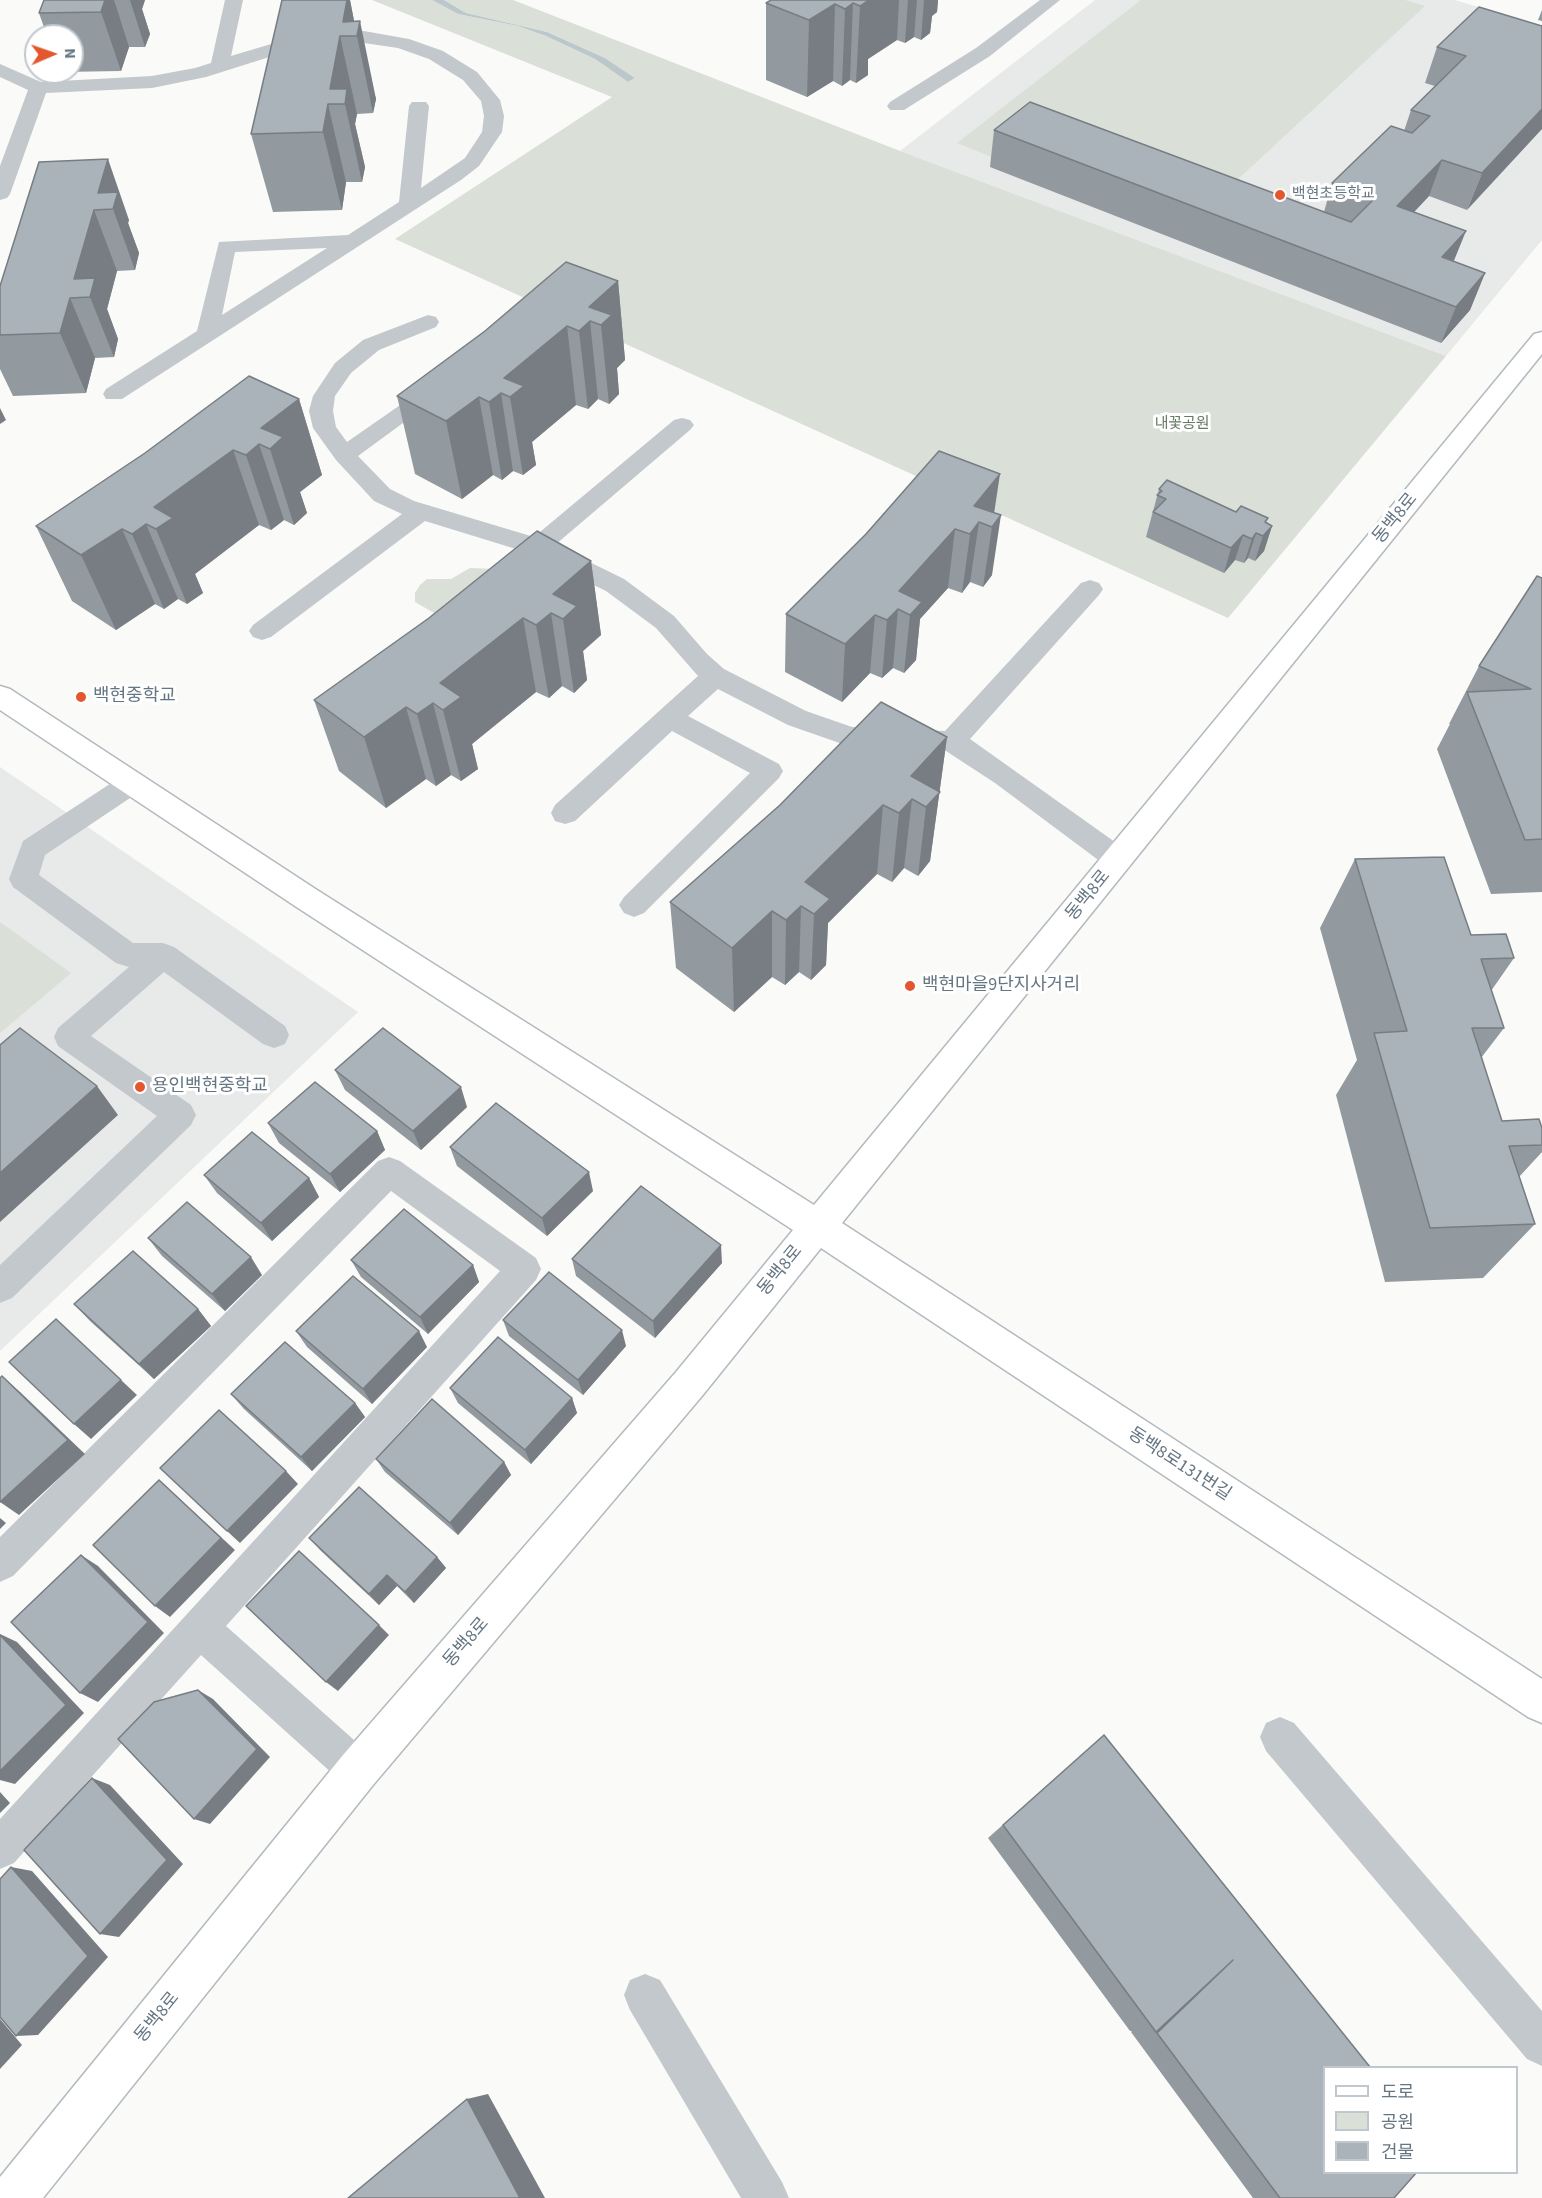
<!DOCTYPE html>
<meta charset="utf-8">
<style>
body{margin:0}
#map{position:relative;width:1542px;height:2198px;overflow:hidden;background:#fafaf8;font-family:"Source Sans 3","Noto Sans KR",sans-serif}
canvas{display:block}
.legend{position:absolute;left:1323px;top:2066px;width:195px;height:108px;box-sizing:border-box;background:#fff;border:2px solid #c1c8cd;margin:0;padding:8px 10px;list-style:none;font-size:18px;color:#657683}
.legend li{display:flex;align-items:center;gap:12px;height:30px}
.legend b{width:30px;border:2px solid #c1c8cd}
.north{position:absolute;left:24px;top:24px;width:60px;height:60px;box-sizing:border-box;background:#fff;border:2px solid #c1c8cd;border-radius:50%;rotate:88deg;font-size:16px;font-weight:700;line-height:24px;text-align:center;color:#657683}
.north::after{content:'';display:block;margin:auto;width:21px;height:27px;background:#e4572e;clip-path:polygon(50% 0,100% 100%,50% 72%,0 100%)}
</style>
<div id="map">
<canvas width="1542" height="2198"></canvas>
<ul class="legend">
<li><b style="height:8px;background:#fff"></b>도로</li>
<li><b style="height:16px;background:#dadfd7"></b>공원</li>
<li><b style="height:16px;background:#aab3b9"></b>건물</li>
</ul>
<div class="north">N</div>
</div>
<script>
const ctx = document.querySelector('canvas').getContext('2d');
ctx.lineJoin = 'round';
function paint(path, color) { ctx.fillStyle = color; ctx.fill(path, 'evenodd'); }
const shape = rows => new Path2D(rows.map(r => 'M' + r).join(''));
function stroke(path, color, width, dash) { ctx.strokeStyle = color; ctx.lineWidth = width; ctx.lineCap = dash ? 'butt' : 'round'; ctx.setLineDash(dash || []); ctx.stroke(path); }
function write(font, color, halo, rows, align = 'center') {
  ctx.font = font + ' "Source Sans 3","Noto Sans KR",sans-serif'; ctx.lineWidth = 6; ctx.setLineDash([]); ctx.textBaseline = 'middle'; ctx.strokeStyle = halo; ctx.fillStyle = color; for (const [text, x, y, turn = 0] of rows) {
    ctx.save(); ctx.translate(x, y); ctx.rotate((+turn || 0) * Math.PI / 180); ctx.textAlign = isNaN(turn) ? turn : align; if (halo) ctx.strokeText(text, 0, 0); ctx.fillText(text, 0, 0); ctx.restore();
  }
}
paint(shape([
 [1095,0,1455,0,1542,26,1542,240,1446,356,900,151],
 [0,767,358,1012,0,1351]
]), '#e8e9e9');
paint(shape([
 [372,0,432,0,458,14,518,26,546,36,595,59,628,82,635,78,605,58,547,32,466,13,444,0,513,0,900,151,1446,356,1228,618,395,239,612,97],
 [1141,0,1405,0,1425,6,1238,179,1110,131,1077,159,999,160,957,143],
 [470,568,495,569,415,629,434,613,415,602,415,593,420,585,427,579,451,579],
 [0,922,71,973,0,1033]
]), '#dadfd7');
paint(shape([
 [432,0,444,0,466,13,547,32,605,58,635,78,628,82,595,59,546,36,518,26,458,14]
]), '#bbc7cb');
const secondary = shape([
 [1542,332,1542,354,842,1223,1542,1679,1542,1723,1528,1717,821,1248,702,1396,373,1785,43,2198,0,2198,0,2177,343,1755,676,1372,793,1230,295,906,0,710,0,686,10,689,317,890,814,1205,1534,334,1542,332]
]);
stroke(secondary, '#b3babf', 3);
paint(shape([
 [225,0,243,0,231,56,301,35,364,31,409,39,443,51,477,72,500,100,504,116,502,132,479,166,461,180,122,399,106,399,103,394,106,389,197,331,219,242,348,235,399,202,409,106,412,102,426,102,429,106,421,188,465,158,482,132,484,116,481,101,463,80,429,59,398,48,364,43,301,47,206,77,152,88,46,93,10,194,7,198,0,200,0,166,28,90,0,77,0,64,41,82,152,76,195,68,211,63,225,0],
 [327,248,222,315,235,252,327,248],
 [1040,0,1060,0,990,56,904,110,890,110,887,106,890,102,976,48,1040,0],
 [428,315,436,317,439,322,436,327,379,350,351,373,335,396,333,411,336,427,347,442,429,385,445,385,448,390,358,456,390,489,414,501,534,537,674,420,682,418,690,420,694,425,690,430,555,545,624,579,674,616,707,654,724,669,806,711,852,727,945,731,1081,583,1090,580,1099,583,1103,589,1099,595,970,739,1129,852,1133,860,1129,868,1119,871,1109,868,995,783,946,751,851,747,788,725,718,689,688,716,779,764,783,771,779,778,644,913,634,917,624,913,619,905,624,897,750,773,672,731,575,821,565,824,555,821,551,813,555,805,698,676,656,628,606,591,529,553,425,521,271,637,262,640,253,637,249,631,253,625,402,514,374,501,336,460,313,428,309,411,313,396,335,363,363,340,428,315],
 [132,773,142,776,146,783,142,790,45,855,39,875,133,943,163,943,174,947,285,1026,289,1035,285,1044,274,1048,263,1044,164,972,91,1036,191,1105,196,1115,191,1125,12,1298,0,1303,0,1265,157,1116,58,1046,54,1037,58,1028,129,967,116,963,13,887,9,879,23,841,122,776,132,773],
 [389,1157,400,1161,536,1258,541,1269,536,1280,226,1626,372,1756,378,1770,372,1784,358,1790,344,1784,201,1655,14,1863,0,1869,0,1819,500,1271,391,1191,13,1576,0,1582,0,1537,378,1161,389,1157],
 [1280,1717,1294,1723,1542,2011,1542,2066,1527,2059,1266,1751,1260,1737,1266,1723,1280,1717],
 [645,1974,660,1980,782,2182,789,2198,741,2198,630,2010,624,1995,630,1980,645,1974]
]), '#c3c8cc');
paint(secondary, '#fff');
paint(shape([
 [44,0,145,0,142,9,150,34,145,47,129,47,121,71,60,72,72,72,72,36,47,36,39,13],
 [282,0,350,0,354,21,376,99,373,113,357,114,355,124,365,167,362,182,346,182,342,210,273,212,251,134],
 [771,0,938,0,937,12,932,16,930,33,921,40,914,37,905,43,897,40,868,59,868,75,856,83,850,80,842,86,833,81,807,97,766,80,766,3],
 [1542,10,1542,21,1538,20],
 [1542,26,1467,210,1429,196,1414,212,1454,262,1485,273,1470,310,1441,343,990,167,994,130,1324,212,1332,183,1404,131,1411,110,1435,86,1425,83,1437,47],
 [39,162,129,220,128,223,139,253,135,270,117,271,107,309,118,339,114,357,95,358,86,393,13,396,0,369,0,286],
 [618,281,625,360,617,368,619,394,609,404,598,399,588,409,576,405,532,442,536,465,523,475,513,471,502,480,493,475,462,499,415,474,397,396,485,331],
 [299,399,322,475,300,492,307,513,294,525,284,520,271,530,259,525,195,574,203,593,187,604,178,599,164,609,155,604,116,630,72,601,36,526],
 [1159,489,1236,512,1272,526,1264,551,1255,561,1248,558,1244,563,1235,560,1224,573,1146,537],
 [994,513,992,575,983,587,970,582,962,593,948,588,920,619,916,660,904,673,893,668,882,678,870,673,842,702,785,672,786,614,866,534],
 [591,561,601,635,583,651,587,680,574,693,562,686,549,698,536,692,472,744,478,769,461,781,451,775,436,786,426,779,386,808,339,771,314,700],
 [1542,578,1542,892,1491,894,1437,749,1450,724,1449,724,1479,666],
 [947,737,930,861,918,876,904,868,892,882,877,874,828,923,826,965,811,980,799,972,785,985,772,977,734,1012,676,968,670,902],
 [1355,859,1471,935,1514,958,1491,991,1504,1028,1481,1058,1502,1121,1542,1128,1542,1152,1519,1177,1535,1224,1483,1278,1385,1282,1336,1095,1357,1060,1320,928],
 [335,1070,467,1107,421,1150,345,1090],
 [268,1123,377,1131,385,1150,340,1192,279,1143],
 [450,1147,593,1191,547,1236,457,1166],
 [204,1175,309,1178,319,1197,272,1241,217,1193],
 [148,1238,262,1275,225,1311,162,1256],
 [572,1259,722,1263,655,1338,576,1276],
 [351,1260,473,1265,479,1282,428,1334,361,1277],
 [74,1304,198,1309,211,1326,154,1379,90,1321],
 [503,1320,626,1346,583,1395,509,1336],
 [296,1331,427,1347,372,1404,307,1347],
 [450,1388,572,1398,577,1413,531,1464,458,1403],
 [231,1394,355,1403,365,1417,312,1471,244,1409],
 [376,1459,504,1462,511,1475,458,1535,385,1472],
 [309,1538,437,1557,446,1568,414,1603,397,1586,379,1605,321,1551],
 [1104,1735,1394,2198,1253,2198,1131,2032,1132,2031,1130,2031,988,1838]
]), '#929a9f');
paint(shape([
 [105,0,114,0,129,47,121,71,101,12],
 [130,0,145,0,142,9,150,34,145,47],
 [347,0,350,0,357,36,360,21,376,99,373,113,357,36,343,22],
 [855,0,899,0,897,40,868,59,868,75,856,83,860,6],
 [908,0,917,0,914,37,905,43],
 [924,0,938,0,937,12,932,16,930,33,921,40],
 [853,3,850,80,842,86,845,9],
 [835,4,833,81,807,97,809,20],
 [340,36,357,114,355,124,365,167,362,182,345,104,330,89],
 [328,104,346,182,342,210,323,132],
 [1542,109,1542,129,1467,210,1482,173],
 [108,159,129,220,128,223,139,253,135,270,113,209,98,193],
 [1442,160,1429,196,1385,243,1397,206],
 [94,210,117,271,107,309,118,339,114,357,90,297,74,279],
 [1466,231,1451,268,1442,257],
 [1485,273,1470,310,1441,343,1456,307],
 [618,281,625,360,617,368,619,394,609,404,601,325,589,307],
 [70,298,95,358,86,393,60,333],
 [590,321,598,399,588,409,579,331],
 [567,326,576,405,532,442,536,465,523,475,510,397,504,378],
 [501,393,513,471,502,480,489,402],
 [479,397,493,475,462,499,446,421],
 [299,399,322,475,300,492,307,513,294,525,270,449,261,428],
 [0,408,6,420,0,424],
 [259,444,284,520,271,530,246,455],
 [233,450,259,525,195,574,203,593,187,604,156,529,154,507],
 [1000,474,992,527,979,522,970,582,962,593,974,506],
 [1001,515,992,575,983,587,992,527],
 [146,524,178,599,164,609,132,534],
 [1272,526,1264,551,1255,561,1263,536],
 [122,529,155,604,116,630,81,555],
 [955,529,948,588,920,619,916,660,904,673,910,615,898,609,893,668,882,678,887,620,899,591],
 [1256,533,1248,558,1244,563,1252,539],
 [1243,535,1235,560,1224,573,1231,548],
 [591,561,601,635,583,651,587,680,574,693,563,619,553,594],
 [551,613,562,686,549,698,536,625],
 [875,615,870,673,842,702,845,644],
 [523,618,536,692,472,744,478,769,461,781,443,710,440,683],
 [433,703,451,775,436,786,417,714],
 [406,707,426,779,386,808,364,737],
 [947,737,930,861,918,876,926,807,912,799,904,868,892,882,899,813,911,776],
 [883,805,877,874,828,923,826,965,811,980,814,914,805,882],
 [801,906,799,972,785,985,786,920],
 [772,911,772,977,734,1012,732,948],
 [97,1086,118,1115,0,1222,0,1173],
 [461,1087,467,1107,421,1150,413,1131],
 [377,1131,385,1150,340,1192,330,1174],
 [589,1172,593,1191,547,1236,542,1218],
 [309,1178,319,1197,272,1241,261,1223],
 [721,1245,722,1263,655,1338,653,1321],
 [251,1257,262,1275,225,1311,212,1294],
 [473,1265,479,1282,428,1334,420,1317],
 [198,1309,211,1326,154,1379,139,1364],
 [622,1330,626,1346,583,1395,578,1380],
 [419,1331,427,1347,372,1404,363,1389],
 [2,1376,20,1392,85,1454,19,1515,0,1502],
 [121,1380,137,1395,91,1439,74,1424],
 [572,1398,577,1413,531,1464,525,1450],
 [355,1403,365,1417,312,1471,301,1457],
 [504,1462,511,1475,458,1535,450,1523],
 [286,1471,298,1484,240,1543,227,1531],
 [159,1480,235,1550,170,1617,155,1606],
 [0,1518,6,1523,0,1529],
 [81,1555,98,1566,164,1633,98,1702,80,1693],
 [437,1557,446,1568,414,1603,405,1592],
 [387,1575,397,1586,379,1605,369,1594],
 [379,1625,389,1635,338,1691,326,1682],
 [0,1634,17,1642,84,1713,15,1784,0,1780],
 [198,1690,213,1699,270,1757,210,1824,194,1819],
 [92,1778,110,1785,183,1864,119,1937,100,1934],
 [0,1792,10,1803,0,1813],
 [11,1867,32,1871,108,1957,38,2035,16,2036],
 [0,2019,22,2045,0,2069],
 [488,2094,545,2198,520,2198,467,2099]
]), '#777d82');
const building = shape([
 [44,0,105,0,101,12,39,13,44,0],
 [282,0,347,0,343,22,360,21,357,36,340,36,330,89,347,89,345,104,328,104,323,132,251,134,282,0],
 [771,0,869,0,860,6,853,3,845,9,835,4,809,20,766,3,771,0],
 [1479,7,1542,26,1542,109,1482,173,1442,160,1397,206,1466,231,1442,257,1485,273,1456,307,994,130,1030,102,1351,222,1374,199,1332,183,1391,126,1412,133,1430,116,1411,110,1466,56,1437,47,1479,7],
 [108,159,98,193,118,192,113,209,94,210,74,279,95,278,90,297,70,298,60,333,0,335,0,286,39,162,108,159],
 [566,262,618,281,589,307,612,315,601,325,590,321,579,331,567,326,504,378,524,386,510,397,501,393,489,402,479,397,446,421,397,396,485,331,566,262],
 [249,376,299,399,261,428,283,437,270,449,259,444,246,455,233,450,154,507,173,518,156,529,146,524,132,534,122,529,81,555,36,526,145,453,249,376],
 [939,451,1000,474,974,506,1001,515,992,527,979,522,970,534,955,529,899,591,922,602,910,615,898,609,887,620,875,615,845,644,786,614,866,534,939,451],
 [1167,480,1236,512,1241,506,1268,518,1265,522,1272,526,1263,536,1256,533,1252,539,1243,535,1231,548,1153,512,1166,499,1157,495,1162,491,1159,489,1167,480],
 [537,531,591,561,553,594,577,606,563,619,551,613,536,625,523,618,440,683,461,697,443,710,433,703,417,714,406,707,364,737,314,700,429,618,537,531],
 [1537,576,1542,578,1542,839,1525,840,1467,692,1531,689,1479,666,1537,576],
 [881,702,947,737,911,776,940,792,926,807,912,799,899,813,883,805,805,882,830,899,814,914,801,906,786,920,772,911,732,948,670,902,780,805,881,702],
 [1444,857,1471,935,1506,934,1514,958,1481,959,1504,1028,1472,1028,1502,1121,1539,1119,1542,1128,1542,1145,1509,1146,1535,1224,1430,1228,1374,1033,1407,1031,1355,859,1444,857],
 [20,1028,97,1086,0,1173,0,1045,20,1028],
 [383,1028,461,1087,413,1131,335,1070,383,1028],
 [315,1082,377,1131,330,1174,268,1123,315,1082],
 [496,1103,589,1172,542,1218,450,1147,496,1103],
 [252,1132,309,1178,261,1223,204,1175,252,1132],
 [641,1186,721,1245,653,1321,572,1259,641,1186],
 [187,1202,251,1257,212,1294,148,1238,187,1202],
 [404,1209,473,1265,420,1317,351,1260,404,1209],
 [133,1251,198,1309,139,1364,74,1304,133,1251],
 [549,1272,622,1330,578,1380,503,1320,549,1272],
 [353,1276,419,1331,363,1389,296,1331,353,1276],
 [56,1319,121,1380,74,1424,9,1362,56,1319],
 [498,1337,572,1398,525,1450,450,1388,498,1337],
 [285,1342,355,1403,301,1457,231,1394,285,1342],
 [2,1376,68,1440,0,1502,0,1378,2,1376],
 [432,1399,504,1462,450,1523,376,1459,432,1399],
 [219,1410,286,1471,227,1531,160,1468,219,1410],
 [159,1480,221,1538,155,1606,93,1545,159,1480],
 [359,1487,437,1557,405,1592,387,1575,369,1594,309,1538,359,1487],
 [299,1551,379,1625,326,1682,246,1606,299,1551],
 [81,1555,148,1622,80,1693,11,1622,81,1555],
 [0,1635,66,1705,0,1771,0,1635],
 [198,1690,257,1749,194,1819,118,1739,154,1702,198,1690],
 [1104,1735,1370,2067,1324,2067,1324,2172,1417,2172,1394,2198,1280,2198,1157,2033,1233,1960,1156,2032,1003,1825,1104,1735],
 [92,1778,167,1860,100,1934,24,1850,92,1778],
 [11,1867,88,1956,16,2036,0,2017,0,1879,11,1867],
 [467,2099,520,2198,348,2198,467,2099]
]);
paint(building, '#aab3b9');
stroke(building, '#777d82', 1.5);
for (const [x, y, r, color] of [
 [1280,195,6,"#e4572e"],
 [81,697,6,"#e4572e"],
 [910,986,6,"#e4572e"],
 [140,1087,6,"#e4572e"]
]) { const dot = new Path2D(); dot.arc(x, y, r, 0, 2 * Math.PI); ctx.fillStyle = color; ctx.fill(dot); stroke(dot, '#fff', 2); }
write('15px', '#657683', '#fff', [
 ["백현초등학교",1292,195]
], 'left');
write('15px', '#687a64', '#fff', [
 ["내꽃공원",1182,425]
]);
write('18px', '#657683', '#fff', [
 ["동백8로",1396,519,-51],
 ["동백8로",1089,896,-51],
 ["동백8로",781,1271,-51],
 ["동백8로131번길",1179,1465,33],
 ["동백8로",467,1643,-49],
 ["동백8로",158,2018,-51]
]);
write('18px', '#657683', '#fff', [
 ["백현중학교",93,697],
 ["백현마을9단지사거리",922,986],
 ["용인백현중학교",152,1087]
], 'left');
</script>
